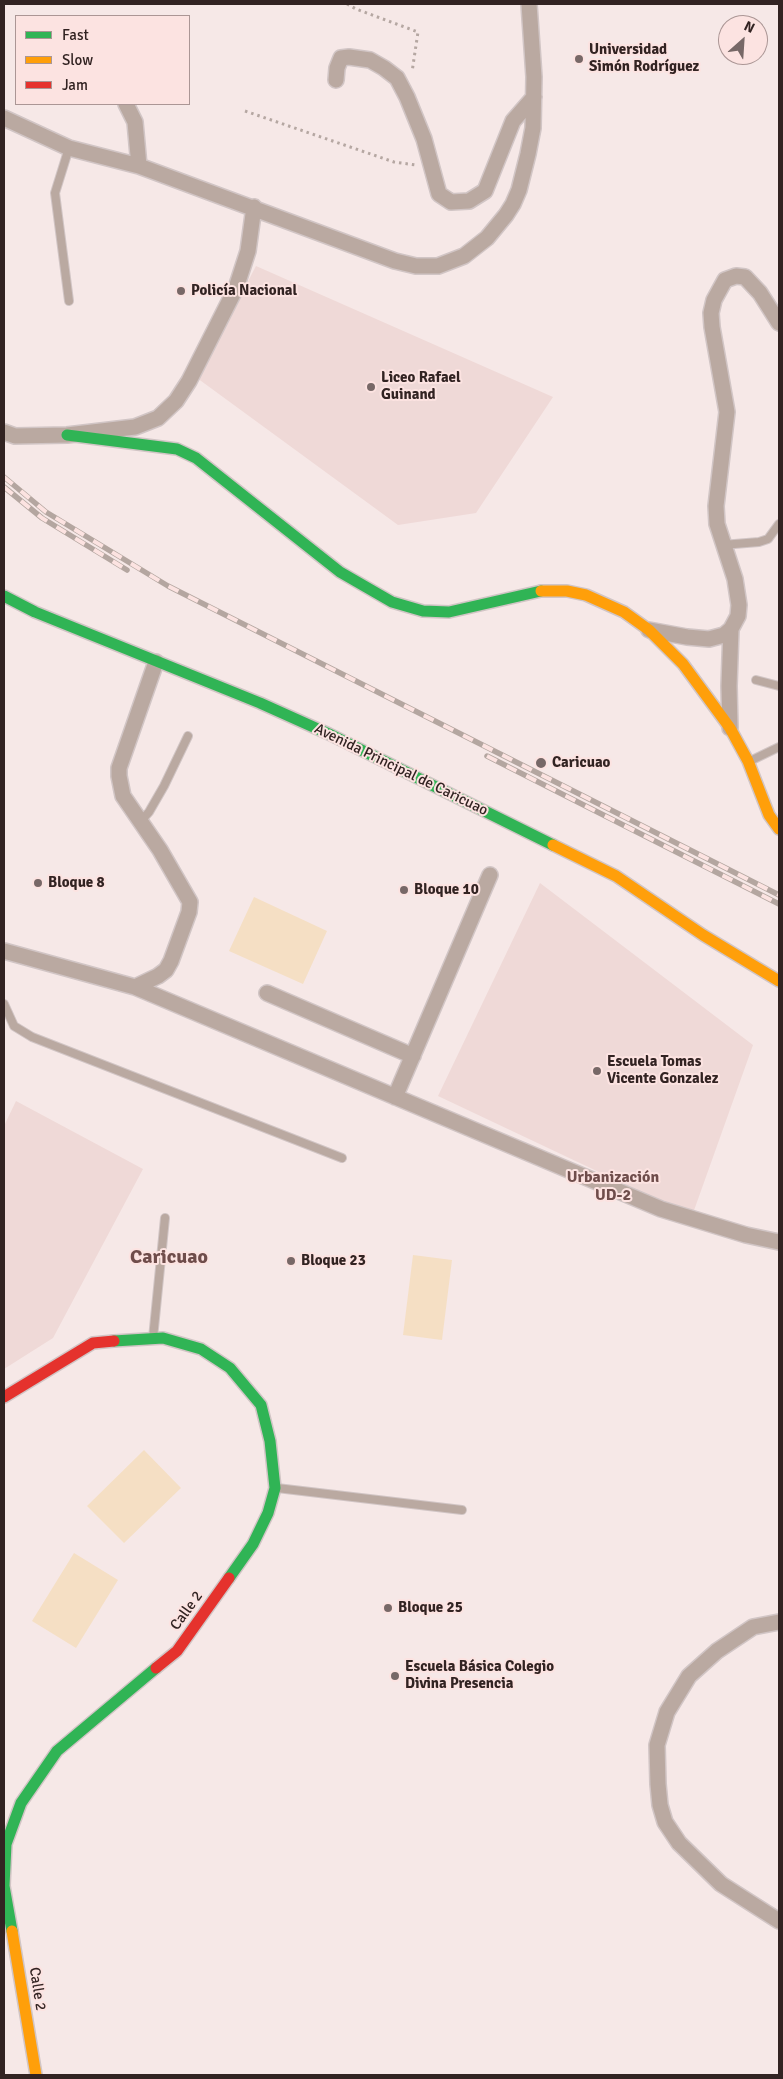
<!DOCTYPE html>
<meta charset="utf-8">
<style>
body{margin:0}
#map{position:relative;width:783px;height:2079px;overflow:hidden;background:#f6e8e7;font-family:Signika,sans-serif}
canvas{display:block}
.frame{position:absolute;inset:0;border:5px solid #322322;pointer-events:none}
.legend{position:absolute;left:15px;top:15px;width:175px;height:90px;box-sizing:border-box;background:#fce3e1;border:1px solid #ab9695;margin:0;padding:6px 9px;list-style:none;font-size:15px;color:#322322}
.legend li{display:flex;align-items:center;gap:10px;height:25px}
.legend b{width:25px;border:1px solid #ab9695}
.north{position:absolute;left:718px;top:15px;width:50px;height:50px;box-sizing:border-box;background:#fce3e1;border:1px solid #ab9695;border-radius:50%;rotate:26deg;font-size:14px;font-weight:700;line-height:20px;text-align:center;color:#322322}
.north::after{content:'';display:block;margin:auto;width:18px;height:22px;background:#776867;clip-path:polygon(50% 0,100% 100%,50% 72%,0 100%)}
</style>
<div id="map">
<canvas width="783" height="2079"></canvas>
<div class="frame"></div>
<ul class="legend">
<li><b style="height:6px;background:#30b455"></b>Fast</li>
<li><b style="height:6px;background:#ff9f0a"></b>Slow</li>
<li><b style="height:6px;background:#e5322d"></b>Jam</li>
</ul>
<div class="north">N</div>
</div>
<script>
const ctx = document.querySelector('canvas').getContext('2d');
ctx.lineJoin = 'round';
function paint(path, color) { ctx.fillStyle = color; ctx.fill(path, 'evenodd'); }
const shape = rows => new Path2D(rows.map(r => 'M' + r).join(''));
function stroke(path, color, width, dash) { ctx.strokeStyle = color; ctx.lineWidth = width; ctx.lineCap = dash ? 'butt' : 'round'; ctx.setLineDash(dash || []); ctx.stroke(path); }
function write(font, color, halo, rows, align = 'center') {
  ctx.font = font + ' Signika,sans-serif'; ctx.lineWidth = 4; ctx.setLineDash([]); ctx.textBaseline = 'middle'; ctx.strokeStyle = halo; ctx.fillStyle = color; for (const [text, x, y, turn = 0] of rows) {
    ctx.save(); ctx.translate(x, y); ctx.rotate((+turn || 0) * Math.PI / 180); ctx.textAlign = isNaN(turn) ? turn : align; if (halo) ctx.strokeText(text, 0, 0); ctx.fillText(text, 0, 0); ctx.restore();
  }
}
paint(shape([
 [256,266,553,397,476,513,398,525,197,378],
 [540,883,753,1045,692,1216,438,1096],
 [16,1101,143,1169,53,1338,4,1369,4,1126]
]), '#efd9d7');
paint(shape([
 [254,897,327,931,303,984,229,951],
 [413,1255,452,1260,442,1340,403,1335],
 [144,1450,181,1488,124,1543,87,1506],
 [74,1553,118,1580,76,1648,32,1621]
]), '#f5dfc4');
const lane = shape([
 [69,301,55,193,69,148],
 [722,545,759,542,768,539,779,524],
 [756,680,779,686],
 [750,761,779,747],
 [141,821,149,812,164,786,188,736],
 [4,1004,14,1026,32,1037,342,1158],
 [153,1338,165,1218],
 [277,1488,462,1510]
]);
const street = shape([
 [336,80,337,68,341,58,349,57,370,60,384,68,397,78,407,97,424,139,439,194,451,202,469,201,485,191,513,121,534,97],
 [126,104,135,122,139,166],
 [4,118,69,148,139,166,395,261,416,266,438,266,464,256,487,238,506,215,513,204,519,190,528,154,533,128,534,77,529,4],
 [4,432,15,436,67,435,135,427,158,418,176,401,189,381,236,288,248,251,254,207],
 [731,629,738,616,739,605,735,579,717,524,716,506,727,412,712,327,711,313,714,300,725,280,736,276,745,277,760,293,779,323],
 [649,630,687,637,709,639,724,635,731,629,729,686,730,728],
 [4,951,135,987,661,1209,746,1235,779,1242],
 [135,987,158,976,166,970,171,961,189,912,190,902,160,850,123,796,119,776,119,768,156,662],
 [267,993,413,1056],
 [395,1097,490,875],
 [779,1622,753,1627,717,1651,689,1676,667,1712,657,1745,658,1784,660,1805,665,1822,679,1843,721,1884,779,1921]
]);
const fast = shape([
 [67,435,177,449,196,458,340,572,392,602,423,611,449,612,541,591],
 [4,596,35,612,260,703,329,734,553,845],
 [114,1341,163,1338,201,1349,230,1368,261,1405,270,1441,275,1488,268,1513,253,1544,229,1578],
 [12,1931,4,1886,6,1844,21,1803,57,1751,156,1668]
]);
const slow = shape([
 [541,591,567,591,586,595,624,612,649,630,683,664,730,728,748,761,769,815,779,829],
 [553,845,616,876,703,935,779,981],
 [12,1931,36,2075]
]);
const jam = shape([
 [4,1397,93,1343,114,1341],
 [156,1668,177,1651,229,1578]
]);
stroke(lane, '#d1c5c5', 10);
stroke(street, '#d1c5c5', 18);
stroke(fast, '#d1c5c5', 14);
stroke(slow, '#d1c5c5', 14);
stroke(jam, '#d1c5c5', 14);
stroke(shape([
 [347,4,356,9,418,32,412,72],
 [245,111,394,162,416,165]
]), '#b5a7a2', 3, [2.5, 4]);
stroke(lane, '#baa9a1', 8);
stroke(street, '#baa9a1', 15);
stroke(fast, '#30b455', 11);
stroke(slow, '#ff9f0a', 11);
stroke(jam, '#e5322d', 11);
const rail = shape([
 [4,477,46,512,168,586,779,895],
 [4,487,42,518,127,570],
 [487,756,779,904]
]);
stroke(rail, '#b4a6a0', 5.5);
stroke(rail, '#fce3e1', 4, [11]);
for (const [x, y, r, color] of [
 [579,59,5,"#776867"],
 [181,291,5,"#776867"],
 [371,387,5,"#776867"],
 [541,763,6,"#776867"],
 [38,883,5,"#776867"],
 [404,890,5,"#776867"],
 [597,1071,5,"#776867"],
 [291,1261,5,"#776867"],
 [388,1608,5,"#776867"],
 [395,1676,5,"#776867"]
]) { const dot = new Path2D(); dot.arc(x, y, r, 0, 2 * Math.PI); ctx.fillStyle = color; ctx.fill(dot); stroke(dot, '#fce3e1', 2); }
write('bold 15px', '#322322', '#fce3e1', [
 ["Universidad",589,50],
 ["Simón Rodríguez",589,67],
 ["Policía Nacional",191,291],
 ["Liceo Rafael",381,378],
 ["Guinand",381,395],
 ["Caricuao",552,763],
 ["Bloque 8",48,883],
 ["Bloque 10",414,890],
 ["Escuela Tomas",607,1062],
 ["Vicente Gonzalez",607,1079],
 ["Bloque 23",301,1261],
 ["Bloque 25",398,1608],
 ["Escuela Básica Colegio",405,1667],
 ["Divina Presencia",405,1684]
], 'left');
write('15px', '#322322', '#fce3e1', [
 ["Avenida Principal de Caricuao",401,770,26],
 ["Calle 2",187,1611,-54],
 ["Calle 2",37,1989,81]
]);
write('bold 16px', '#6f4d4b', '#fce3e1', [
 ["Urbanización",613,1178],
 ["UD-2",613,1196]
]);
write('bold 20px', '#6f4d4b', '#fce3e1', [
 ["Caricuao",169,1258]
]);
</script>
